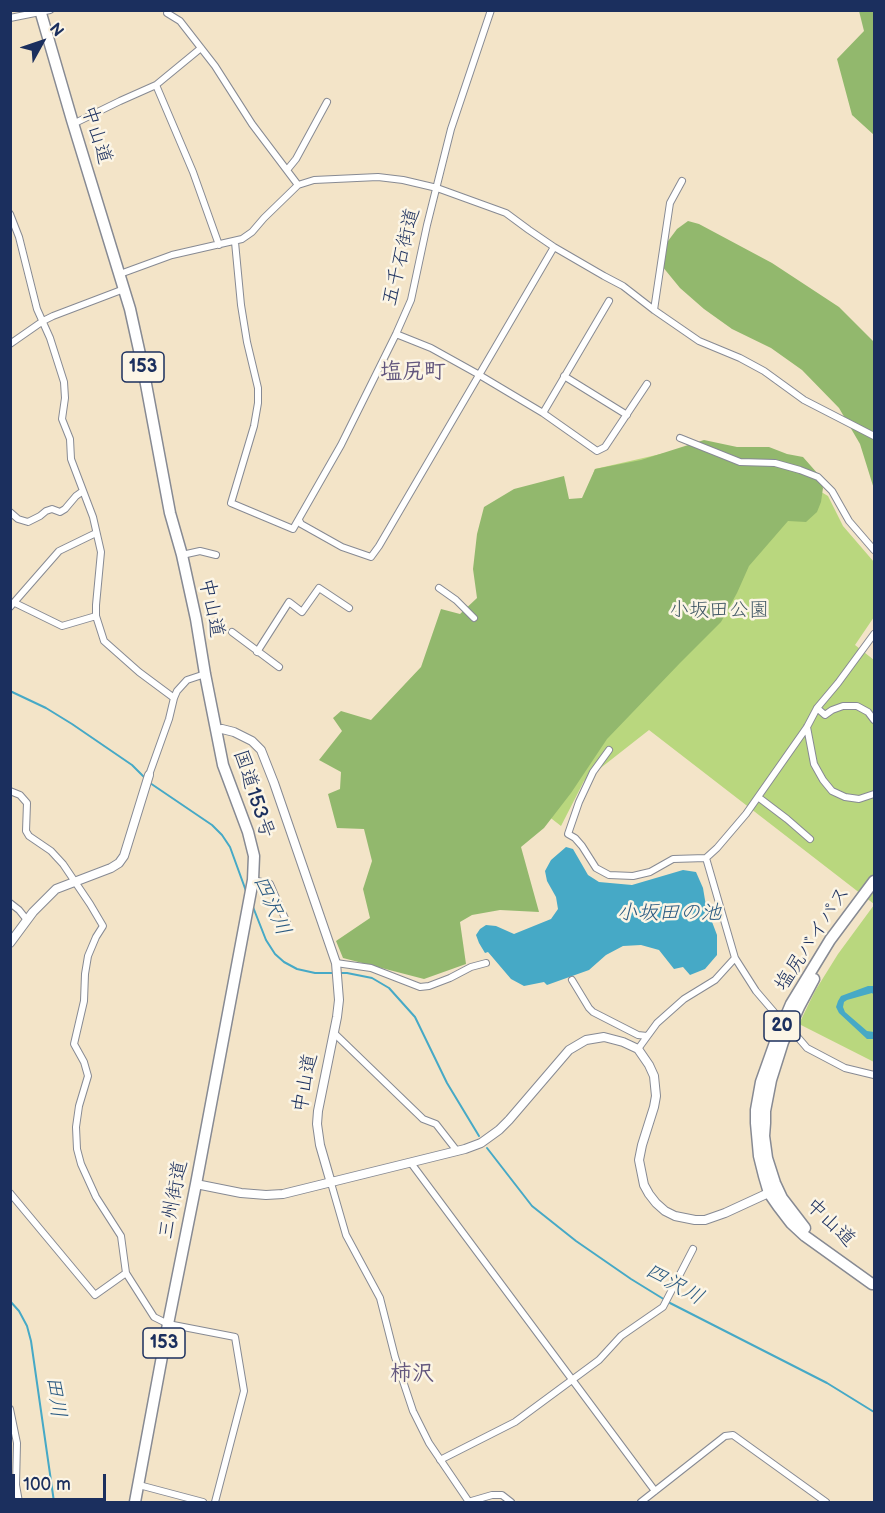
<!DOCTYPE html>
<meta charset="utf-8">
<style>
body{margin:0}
#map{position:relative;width:885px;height:1513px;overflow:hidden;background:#f3e4c8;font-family:"Balsamiq Sans",sans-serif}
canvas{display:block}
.frame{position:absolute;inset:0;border:12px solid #1b2f5e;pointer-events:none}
.north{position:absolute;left:12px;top:12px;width:60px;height:60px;-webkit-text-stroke:4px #fcf5e5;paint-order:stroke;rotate:50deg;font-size:16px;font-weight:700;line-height:24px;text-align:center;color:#1b2f5e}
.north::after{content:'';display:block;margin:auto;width:21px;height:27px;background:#1b2f5e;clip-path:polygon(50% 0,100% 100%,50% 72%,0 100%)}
.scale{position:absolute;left:12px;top:1474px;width:94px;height:27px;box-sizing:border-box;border:3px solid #1b2f5e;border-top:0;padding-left:8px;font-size:18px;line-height:21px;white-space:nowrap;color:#1b2f5e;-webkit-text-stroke:4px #fcf5e5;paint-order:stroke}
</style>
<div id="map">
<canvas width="885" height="1513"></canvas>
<div class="frame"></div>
<div class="north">N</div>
<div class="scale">100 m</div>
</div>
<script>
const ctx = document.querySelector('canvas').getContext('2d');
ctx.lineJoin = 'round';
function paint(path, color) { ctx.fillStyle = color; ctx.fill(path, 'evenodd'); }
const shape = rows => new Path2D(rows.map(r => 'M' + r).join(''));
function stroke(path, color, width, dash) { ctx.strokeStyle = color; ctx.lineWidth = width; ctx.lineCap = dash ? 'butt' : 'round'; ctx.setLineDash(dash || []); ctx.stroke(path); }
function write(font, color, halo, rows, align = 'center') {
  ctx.font = font + ' "Balsamiq Sans","Klee One",sans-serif'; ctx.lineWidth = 5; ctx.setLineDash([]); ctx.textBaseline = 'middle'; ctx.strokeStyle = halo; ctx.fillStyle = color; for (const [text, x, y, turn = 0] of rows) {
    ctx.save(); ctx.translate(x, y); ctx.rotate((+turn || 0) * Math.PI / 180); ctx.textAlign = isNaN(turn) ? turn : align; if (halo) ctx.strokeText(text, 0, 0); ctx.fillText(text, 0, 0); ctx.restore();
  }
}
paint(shape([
 [665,453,796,477,828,496,843,526,874,562,874,617,855,645,874,660,874,904,649,730,584,781,561,826,485,767,595,469],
 [874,905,874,1062,799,1024,815,991,838,954]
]), '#b9d77e');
paint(shape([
 [859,11,874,11,874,135,852,115,837,59,864,31],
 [688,221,699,224,772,263,839,307,874,342,874,489,860,444,839,408,802,370,771,348,732,329,704,309,680,288,662,266,663,254,668,241,677,229],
 [704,440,737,447,769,447,787,454,803,457,818,474,823,488,821,502,817,512,806,522,788,521,749,566,737,593,721,622,680,663,607,739,571,793,544,828,521,847,539,912,500,910,472,915,460,922,466,964,424,979,343,958,336,941,370,918,363,889,372,861,364,829,337,828,328,794,340,789,341,772,319,760,342,731,333,718,341,711,371,720,421,667,441,609,460,614,477,598,473,569,477,534,484,507,514,489,564,476,569,499,582,498,595,469,641,460]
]), '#92b86d');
paint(shape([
 [566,847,573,849,588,875,599,882,632,885,683,870,696,872,703,888,706,906,717,935,717,955,705,969,690,975,683,967,674,969,659,950,641,945,623,946,606,955,589,970,547,985,544,982,524,986,511,979,488,952,485,953,479,943,476,935,480,929,486,925,496,926,514,934,551,919,558,909,556,897,547,881,545,871,551,860],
 [868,986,874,986,874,995,872,993,847,1000,844,1002,843,1007,845,1012,867,1031,874,1032,874,1039,867,1039,839,1013,836,1007,838,1001,841,996]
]), '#46a9c6');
stroke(shape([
 [10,691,46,708,72,724,132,765,146,779],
 [150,783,212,825,222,835,230,847,246,891],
 [253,907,266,940,275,954,284,962,297,969,315,973,347,973,372,978,389,988,415,1017,447,1083,479,1136],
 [487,1148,532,1206,576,1241,631,1279,670,1303,827,1383,874,1412],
 [10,1301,19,1311,27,1326,31,1341,54,1502]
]), '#46a9c6', 2);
const street = shape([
 [168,10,167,13,180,21,215,66,252,124,298,185],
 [10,18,50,10],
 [156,85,193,172,219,245],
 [73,124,120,101,156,85,201,48],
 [287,170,296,159,327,102],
 [10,214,19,237,37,309,50,338,64,382,65,398,62,419,70,439,71,459,93,517,101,552,96,605,96,616,104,641,139,672,174,698],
 [235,242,241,305,247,342,258,388,258,403,254,426,231,503,293,529,341,445,396,334,411,300,427,225,451,129,491,10],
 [120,274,172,255,242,239,252,232,264,218,298,185,314,180,378,177,403,180,437,188,506,213,529,230,554,247,604,276,623,286,654,310,699,341,740,358,764,371,804,400,874,436],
 [654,310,670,203,682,181],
 [396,334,431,348,476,373,543,413,597,451,605,447,647,384],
 [10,344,43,321,53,316,124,289],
 [564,376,627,415],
 [543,413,609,301],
 [680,438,740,462,775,463,800,470,818,477,832,491,849,521,874,550],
 [10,512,18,519,28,522,40,516,46,511,52,509,60,512,65,509,76,496,83,491],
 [299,520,301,524,342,547,371,557,379,546,554,247],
 [182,555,200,551,216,555],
 [439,588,456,600,474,618],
 [15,603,62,626,96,616],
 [10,607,59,551,96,533],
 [232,632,279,667],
 [257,652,289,602,302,612,319,588,349,608],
 [817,708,825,715,832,710,843,706,857,706,868,712,874,720],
 [807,727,814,764,823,780,832,791,845,797,859,799,874,794],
 [609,750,593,772,579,802,568,834,575,838,582,846,596,868,609,875,633,876,650,872,673,859,706,858,717,848,746,814,807,727,817,708,838,683,874,634],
 [149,775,169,719,174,698,177,691,187,680,205,674],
 [10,791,20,795,27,803,26,831,29,836,51,851,63,864,90,904,103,926,96,937,88,956,85,974,84,1001,74,1044,84,1062,88,1076,79,1106,76,1127,77,1149,81,1164,96,1197,121,1236,126,1273,154,1317,168,1324,235,1337,244,1391,215,1502],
 [758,797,787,819,810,839],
 [706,858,735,958,756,991,774,1012],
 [253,880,270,884,287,923],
 [10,903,19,910,27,920],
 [336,963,371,968,420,987,429,986,450,978,471,967,486,963],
 [572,980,589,1008,593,1012,638,1035,647,1036],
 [334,1033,423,1119,436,1124,457,1151],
 [795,1034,807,1048,845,1068,874,1075],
 [638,1049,657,1023,684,999,715,980,735,958],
 [411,1163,655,1491],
 [331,1183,346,1235,380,1298,395,1357,413,1411,429,1443,469,1502],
 [10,1193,95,1295,126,1273],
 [10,1409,17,1443,16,1485,19,1502],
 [440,1460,515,1422,599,1360,621,1336,663,1307,693,1249],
 [139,1485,203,1502],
 [468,1502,492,1495,502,1495,511,1502],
 [641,1502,725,1436,733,1435,826,1502]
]);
const secondary = shape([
 [216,730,222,729,234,732,252,741,261,750,274,783,336,963,339,1000,337,1017,318,1111,317,1124,320,1145,331,1183],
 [10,943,33,912,56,889,111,868,119,863,124,856,149,775],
 [196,1184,241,1193,266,1195,283,1194,465,1149,481,1143,499,1130,509,1120,569,1050,586,1040,604,1037,623,1042,638,1049,649,1065,654,1076,656,1096,654,1107,642,1145,639,1160,644,1185,649,1194,656,1203,665,1211,675,1216,695,1220,705,1220,725,1213,775,1190]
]);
const highway = shape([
 [40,10,72,120,130,309,143,368,170,513,182,555,196,619,205,674,223,765,248,832,254,856,253,880,196,1184,168,1324,135,1502],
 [805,1228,782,1198,775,1183,767,1158,764,1136,765,1123,765,1111,771,1080,783,1042,799,1007,814,979],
 [872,1284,805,1236,791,1223,778,1206,769,1193,764,1176,759,1156,756,1123,756,1110,761,1082,777,1037,791,1004,830,940,874,881]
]);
stroke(street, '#878a93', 8);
stroke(secondary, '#878a93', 10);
stroke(highway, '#878a93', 13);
stroke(street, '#fff', 6);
stroke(secondary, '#fff', 8);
stroke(highway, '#fff', 10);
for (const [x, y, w] of [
 [143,367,42],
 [782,1026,36],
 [164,1343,42]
]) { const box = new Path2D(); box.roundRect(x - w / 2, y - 15, w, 30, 4.5); ctx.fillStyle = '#fcf5e5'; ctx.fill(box); stroke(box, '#1b2f5e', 1.5); }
write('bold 18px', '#1b2f5e', null, [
 ["153",143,367],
 ["20",782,1026],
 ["153",164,1343]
]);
write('20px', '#1b2f5e', '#fcf5e5', [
 ["中山道",96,135,73],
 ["五千石街道",402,257,-76],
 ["中山道",211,608,79],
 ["国道153号",253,794,72],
 ["塩尻バイパス",813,939,-57],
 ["中山道",306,1083,-79],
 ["三州街道",174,1200,-79],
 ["中山道",830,1223,44]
]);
write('20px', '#425966', '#fcf5e5', [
 ["小坂田公園",719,611]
]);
write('italic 21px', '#2a5a82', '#fcf5e5', [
 ["四沢川",271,906,66],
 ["小坂田の池",669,914],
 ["四沢川",674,1285,29],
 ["田川",55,1397,82]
]);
write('bold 22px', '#62567d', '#fcf5e5', [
 ["塩尻町",413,372],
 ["柿沢",412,1374]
]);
</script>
